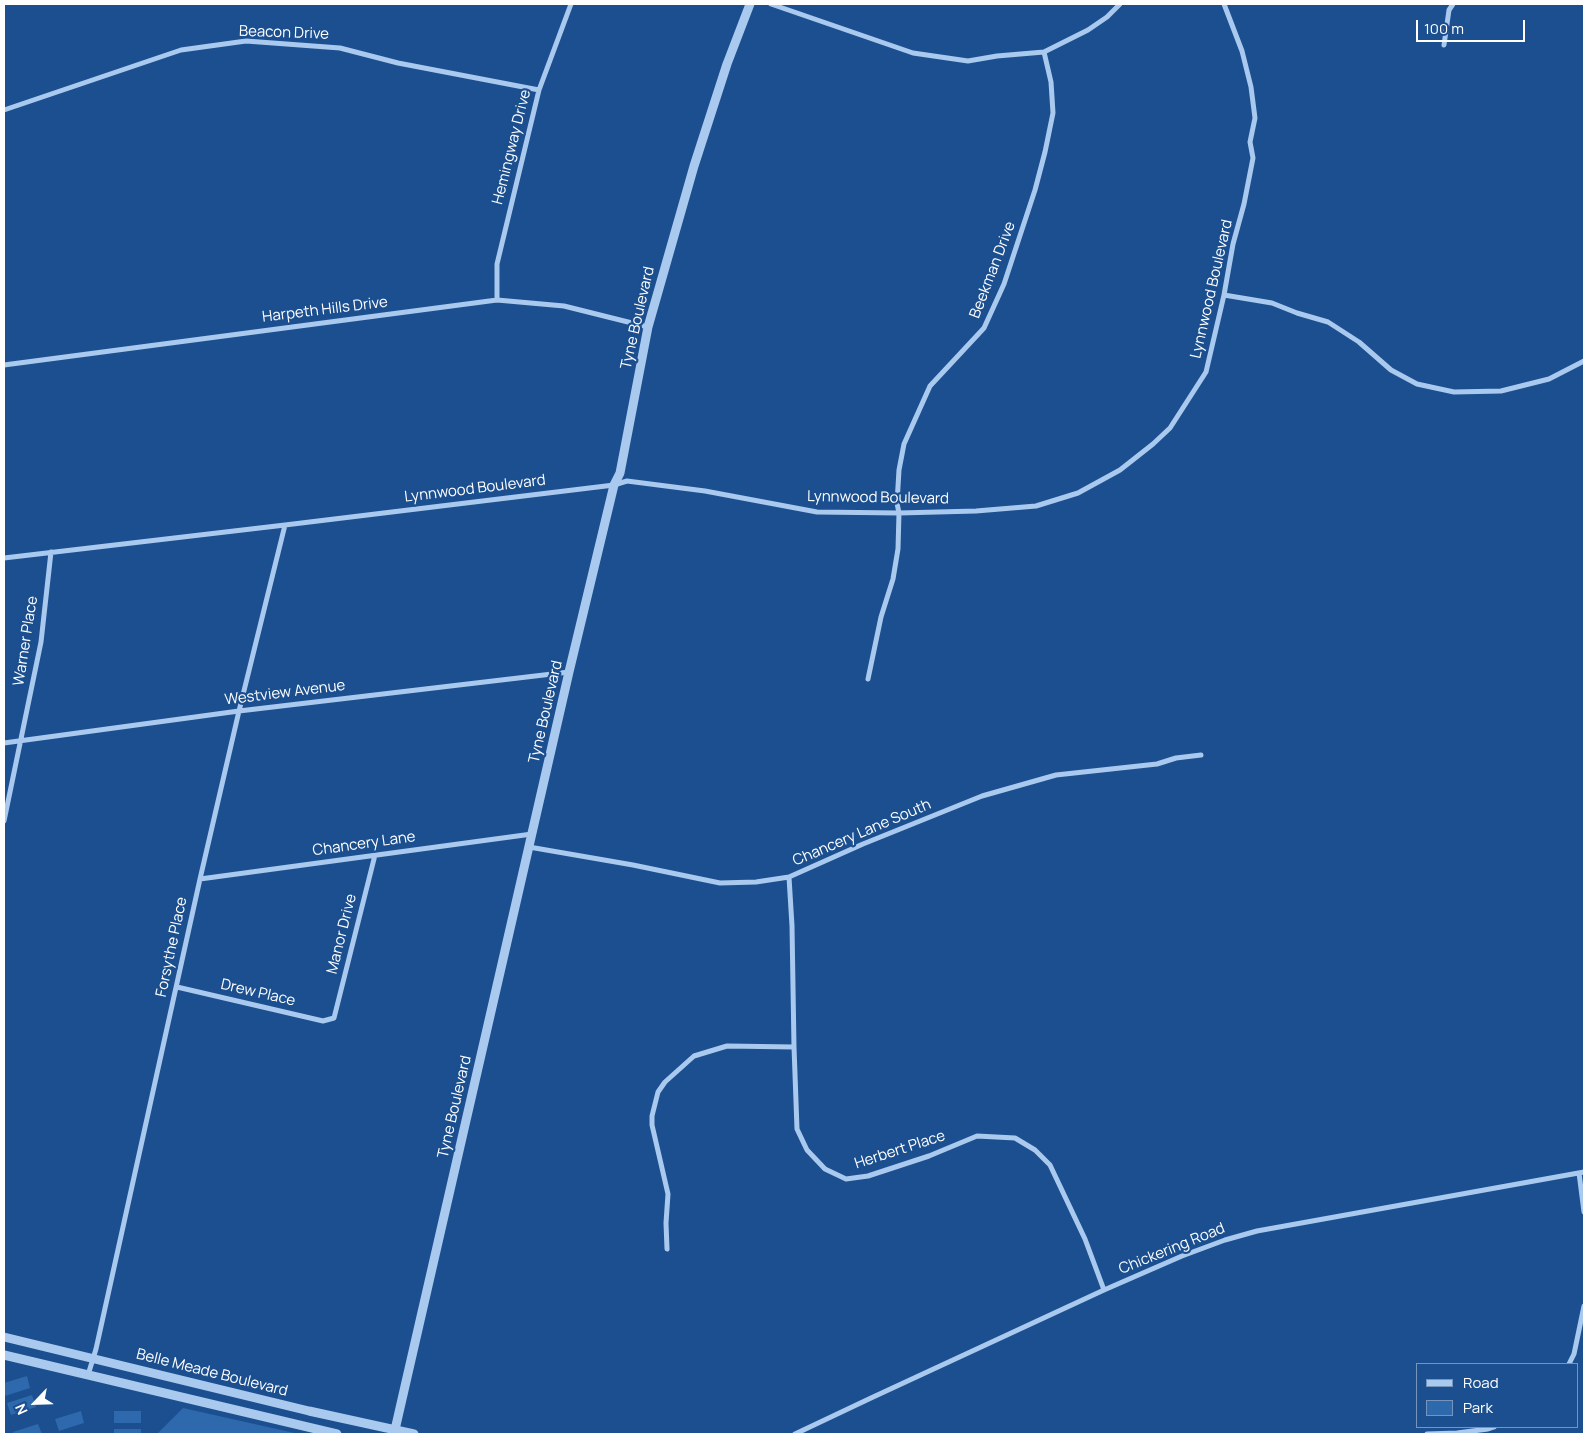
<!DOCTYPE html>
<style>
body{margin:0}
#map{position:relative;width:1588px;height:1438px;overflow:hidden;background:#1b4f8f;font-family:Manrope,sans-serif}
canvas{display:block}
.frame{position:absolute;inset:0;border:5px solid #fff;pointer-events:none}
.legend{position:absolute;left:1416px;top:1363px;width:162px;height:65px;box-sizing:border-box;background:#1b4f8f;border:1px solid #7695bc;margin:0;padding:6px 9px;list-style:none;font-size:15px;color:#fff}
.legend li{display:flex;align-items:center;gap:10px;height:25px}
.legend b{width:25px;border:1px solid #7695bc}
.north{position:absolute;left:10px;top:1378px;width:50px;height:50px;-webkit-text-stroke:4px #1b4f8f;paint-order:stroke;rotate:246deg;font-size:14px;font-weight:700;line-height:20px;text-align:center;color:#fff}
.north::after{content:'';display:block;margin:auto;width:18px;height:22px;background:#fff;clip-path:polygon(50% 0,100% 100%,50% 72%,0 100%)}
.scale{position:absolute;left:1416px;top:20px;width:109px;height:22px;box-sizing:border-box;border:2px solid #fff;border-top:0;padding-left:6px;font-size:15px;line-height:18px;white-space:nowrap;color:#fff;-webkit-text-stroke:4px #1b4f8f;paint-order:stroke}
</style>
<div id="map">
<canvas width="1588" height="1438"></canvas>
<div class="frame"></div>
<ul class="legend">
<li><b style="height:6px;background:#a9c9ee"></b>Road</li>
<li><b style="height:14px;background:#2e69ad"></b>Park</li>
</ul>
<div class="north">N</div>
<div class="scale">100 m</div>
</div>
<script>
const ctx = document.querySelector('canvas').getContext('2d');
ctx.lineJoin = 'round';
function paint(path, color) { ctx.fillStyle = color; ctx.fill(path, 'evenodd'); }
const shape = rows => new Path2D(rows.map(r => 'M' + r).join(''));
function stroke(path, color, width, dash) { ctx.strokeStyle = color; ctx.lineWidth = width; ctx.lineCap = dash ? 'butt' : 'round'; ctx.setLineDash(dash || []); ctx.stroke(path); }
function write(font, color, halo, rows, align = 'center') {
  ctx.font = font + ' Manrope,sans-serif'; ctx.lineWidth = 4.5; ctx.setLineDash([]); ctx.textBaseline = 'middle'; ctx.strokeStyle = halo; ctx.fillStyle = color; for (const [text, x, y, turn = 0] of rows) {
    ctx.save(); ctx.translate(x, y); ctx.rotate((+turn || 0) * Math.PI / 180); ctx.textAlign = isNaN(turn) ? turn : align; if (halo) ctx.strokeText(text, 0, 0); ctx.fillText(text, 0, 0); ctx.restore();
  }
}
paint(shape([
 [27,1376,30,1388,5,1396,4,1383],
 [32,1395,36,1407,11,1415,7,1403],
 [183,1408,299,1434,157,1434],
 [81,1411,84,1423,59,1431,55,1419],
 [114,1411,141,1411,141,1423,114,1423],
 [38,1424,42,1434,14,1434,13,1432],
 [114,1429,141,1429,141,1434,114,1434]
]), '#2e69ad');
stroke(shape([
 [771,4,913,53,968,61,997,56,1044,52,1088,30,1107,17,1120,4],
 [1444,45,1449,10,1453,4],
 [4,110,181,50,246,41,340,48,398,63,539,90],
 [1224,295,1272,303,1297,313,1328,322,1359,342,1391,370,1417,384,1454,392,1501,391,1549,379,1584,361],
 [497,300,497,264,539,90,571,4],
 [4,365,497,300,564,306,648,327],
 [4,558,285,525,614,485,627,481,705,491,817,512,899,513,976,511,1036,506,1078,493,1120,470,1153,444,1170,428,1206,372,1224,295,1233,244,1244,204,1253,158,1250,142,1255,118,1251,87,1242,51,1224,4],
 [868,679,881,617,893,579,898,549,899,513,897,503,899,470,904,444,930,386,984,328,1004,284,1035,190,1045,152,1053,113,1051,82,1044,52],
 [4,743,239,711,569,672],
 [4,821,41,642,51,552],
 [529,847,633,865,720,883,756,882,789,877,863,844,982,796,1056,775,1157,764,1176,758,1201,755],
 [789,877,792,926,794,1047,797,1129,807,1150,825,1169,846,1179,868,1176,929,1156,977,1136,1015,1138,1035,1150,1050,1165,1085,1239,1104,1290],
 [200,879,532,834],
 [177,987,323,1021,334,1018,375,855],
 [1579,1173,1584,1212],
 [667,1249,666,1223,668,1194,652,1125,652,1116,658,1092,665,1082,694,1056,727,1046,794,1047],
 [1569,1364,1574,1354,1584,1306],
 [88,1375,96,1349,200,879,239,711,285,525],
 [795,1434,871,1398,1104,1290,1182,1256,1225,1240,1257,1231,1584,1172],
 [1427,1434,1457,1433,1488,1429,1494,1427]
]), '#a9c9ee', 5);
stroke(shape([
 [4,1337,309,1411,414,1434],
 [4,1355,337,1434],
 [394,1434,569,672,614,485,620,473,648,327,694,166,727,64,750,4]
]), '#a9c9ee', 9);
write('15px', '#fff', '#1b4f8f', [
 ["Beacon Drive",284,33,2],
 ["Hemingway Drive",512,147,-76],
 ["Beekman Drive",993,270,-69],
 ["Lynnwood Boulevard",1212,289,-77],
 ["Harpeth Hills Drive",325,310,-7],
 ["Tyne Boulevard",638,318,-77],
 ["Lynnwood Boulevard",475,489,-7],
 ["Lynnwood Boulevard",878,498,1],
 ["Warner Place",26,641,-81],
 ["Westview Avenue",285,693,-7],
 ["Tyne Boulevard",546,712,-77],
 ["Chancery Lane South",862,833,-23],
 ["Chancery Lane",364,844,-8],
 ["Manor Drive",342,934,-76],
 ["Forsythe Place",172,947,-78],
 ["Drew Place",258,993,13],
 ["Tyne Boulevard",455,1107,-77],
 ["Herbert Place",900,1150,-18],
 ["Chickering Road",1172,1249,-22],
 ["Belle Meade Boulevard",212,1373,14]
]);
</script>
